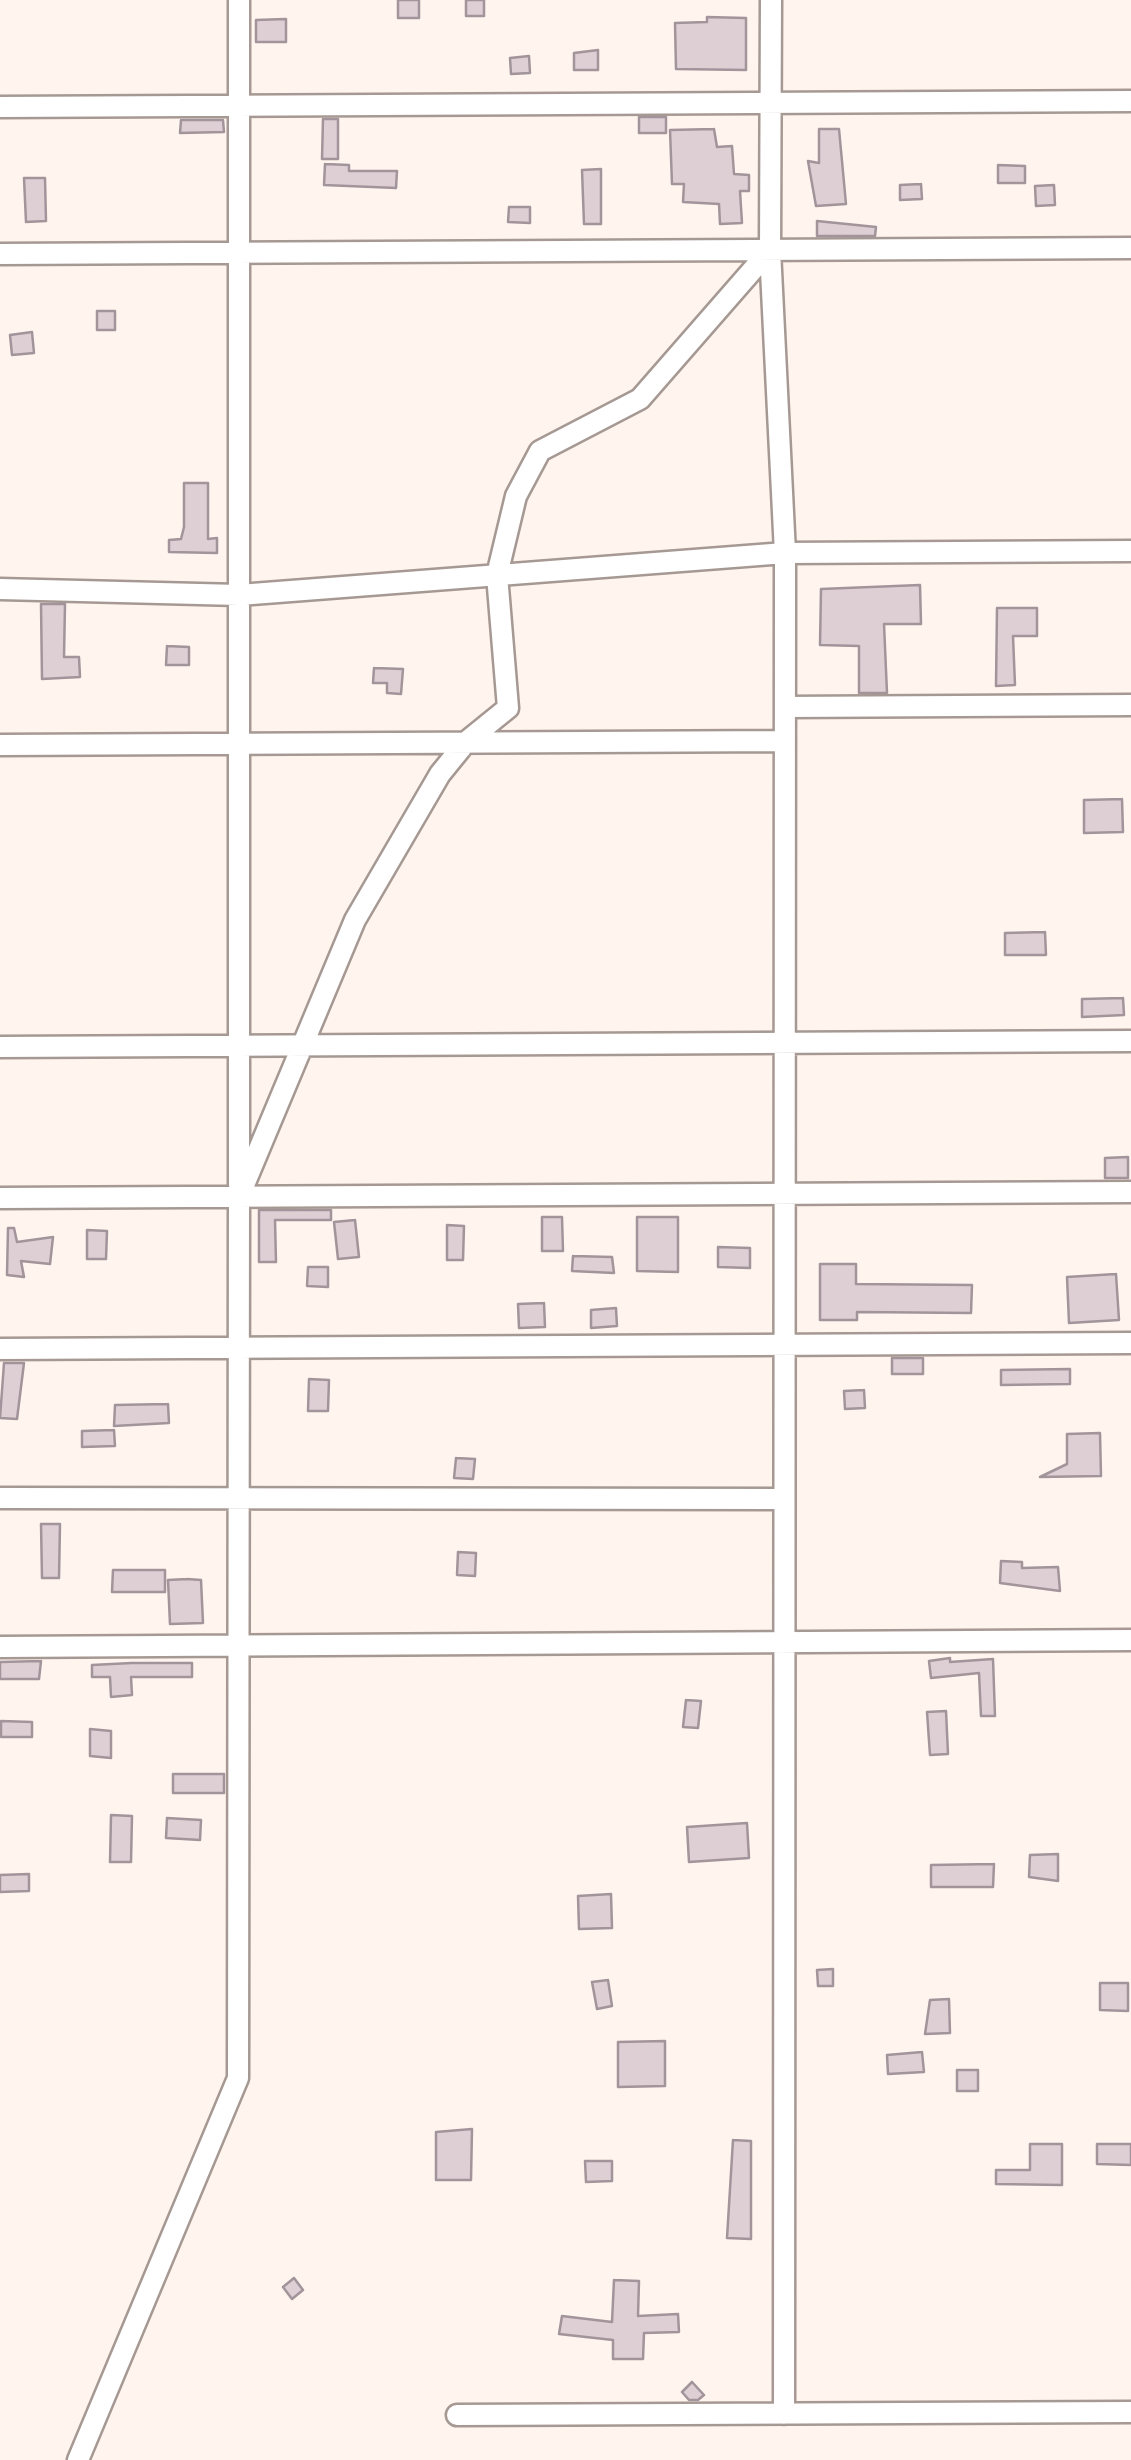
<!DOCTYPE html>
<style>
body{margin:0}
canvas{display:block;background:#fff4ee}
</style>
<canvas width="1131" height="2460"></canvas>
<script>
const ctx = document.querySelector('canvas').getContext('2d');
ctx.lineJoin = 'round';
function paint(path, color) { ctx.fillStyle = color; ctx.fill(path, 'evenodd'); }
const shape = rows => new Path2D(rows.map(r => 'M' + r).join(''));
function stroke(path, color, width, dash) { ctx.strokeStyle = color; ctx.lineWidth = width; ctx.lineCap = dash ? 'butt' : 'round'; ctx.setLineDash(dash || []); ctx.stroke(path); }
const building = shape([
 [398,0,419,0,419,18,398,18,398,0],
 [466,0,484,0,484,16,466,16,466,0],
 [707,17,746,18,746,70,676,69,675,23,707,22,707,17],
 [286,19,286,42,256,42,256,20,286,19],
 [598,50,598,70,574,70,574,53,598,50],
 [529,56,530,73,511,74,510,58,529,56],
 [639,117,666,117,666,133,639,133,639,117],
 [323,119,338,119,338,159,322,159,323,119],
 [181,120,223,120,224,132,180,133,181,120],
 [714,129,717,147,732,146,734,174,749,175,749,191,740,191,742,223,720,224,719,204,683,202,684,184,672,184,670,130,714,129],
 [819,129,839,129,846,204,816,206,808,161,819,163,819,129],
 [325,164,349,165,349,171,397,171,396,188,324,185,325,164],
 [998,165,1025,166,1025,183,998,183,998,165],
 [601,169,601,224,584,224,582,170,601,169],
 [24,178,45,178,46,221,26,222,24,178],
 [921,184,922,199,900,200,900,185,921,184],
 [1054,185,1055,205,1036,206,1035,186,1054,185],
 [509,207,530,207,530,223,508,222,509,207],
 [817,221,876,227,875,236,817,236,817,221],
 [97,311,115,311,115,330,97,330,97,311],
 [32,332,34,353,12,355,10,335,32,332],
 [184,483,208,483,208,539,217,538,217,553,169,552,169,540,181,539,184,527,184,483],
 [920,585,921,624,884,624,887,693,859,693,859,646,820,645,821,589,920,585],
 [41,604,65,604,64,657,79,657,80,677,42,679,41,604],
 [997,608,1037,608,1037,636,1013,636,1015,685,996,686,997,608],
 [167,646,189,647,189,665,166,665,167,646],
 [374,668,403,669,401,694,387,693,387,683,373,683,374,668],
 [1122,799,1123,832,1084,833,1084,800,1122,799],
 [1045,932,1046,955,1005,955,1005,933,1045,932],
 [1123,998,1124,1015,1082,1017,1082,999,1123,998],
 [1128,1157,1128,1178,1105,1178,1105,1158,1128,1157],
 [259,1210,331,1210,331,1220,275,1220,276,1262,259,1262,259,1210],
 [542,1217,562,1217,563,1251,542,1251,542,1217],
 [637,1217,678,1217,678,1272,637,1271,637,1217],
 [355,1220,359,1257,338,1259,334,1222,355,1220],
 [447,1225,464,1226,463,1260,447,1260,447,1225],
 [8,1228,14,1228,17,1242,53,1237,50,1264,21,1261,24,1277,7,1275,8,1228],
 [87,1230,107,1231,106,1259,87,1259,87,1230],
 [718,1247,750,1248,750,1268,718,1267,718,1247],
 [573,1256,612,1257,614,1273,572,1271,573,1256],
 [820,1264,856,1264,856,1284,972,1285,971,1313,857,1312,857,1320,820,1320,820,1264],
 [308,1267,328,1267,328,1287,307,1286,308,1267],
 [1116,1274,1119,1320,1069,1323,1067,1277,1116,1274],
 [544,1303,545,1327,519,1328,518,1304,544,1303],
 [616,1308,617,1326,591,1328,591,1310,616,1308],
 [892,1358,923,1358,923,1374,892,1374,892,1358],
 [4,1363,24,1363,17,1419,0,1418,4,1363],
 [1070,1369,1070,1384,1001,1385,1001,1370,1070,1369],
 [309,1379,329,1380,328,1411,308,1411,309,1379],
 [864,1390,865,1408,845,1409,844,1391,864,1390],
 [168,1404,169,1423,114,1426,115,1405,168,1404],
 [114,1430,115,1446,82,1447,82,1431,114,1430],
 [1100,1433,1101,1476,1040,1477,1067,1464,1067,1434,1100,1433],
 [456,1458,475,1459,473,1479,454,1478,456,1458],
 [41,1524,60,1524,59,1578,42,1578,41,1524],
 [458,1552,476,1553,475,1576,457,1575,458,1552],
 [1001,1561,1022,1562,1022,1568,1058,1567,1060,1591,1000,1583,1001,1561],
 [113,1570,165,1570,165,1592,112,1592,113,1570],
 [187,1579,201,1580,203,1623,170,1624,168,1580,187,1579],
 [950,1658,950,1662,993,1659,995,1716,981,1716,979,1673,931,1678,929,1661,950,1658],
 [41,1661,39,1679,0,1679,0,1662,41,1661],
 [132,1663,192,1663,192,1677,131,1677,132,1695,111,1697,110,1677,92,1677,92,1665,132,1663],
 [686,1700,701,1701,698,1728,683,1727,686,1700],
 [946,1711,948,1754,930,1755,927,1712,946,1711],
 [1,1721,32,1722,32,1737,1,1737,1,1721],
 [90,1729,111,1731,111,1758,90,1756,90,1729],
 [173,1774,224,1774,224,1793,173,1793,173,1774],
 [111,1815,132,1816,131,1862,110,1862,111,1815],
 [167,1818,201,1820,200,1840,166,1838,167,1818],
 [747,1823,749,1858,689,1862,687,1827,747,1823],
 [1058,1854,1058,1881,1029,1877,1030,1855,1058,1854],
 [994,1864,993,1887,931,1887,931,1865,994,1864],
 [29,1874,29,1891,0,1892,0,1875,29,1874],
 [611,1894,612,1928,579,1929,578,1896,611,1894],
 [833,1969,833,1986,818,1986,817,1970,833,1969],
 [608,1980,612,2006,597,2009,592,1982,608,1980],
 [1100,1983,1128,1983,1128,2011,1100,2010,1100,1983],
 [949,1999,950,2033,925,2034,930,2000,949,1999],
 [665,2041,665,2086,618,2087,618,2042,665,2041],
 [922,2052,924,2072,888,2074,887,2055,922,2052],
 [957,2070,978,2070,978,2091,957,2091,957,2070],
 [472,2129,471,2180,436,2180,436,2132,472,2129],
 [733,2140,751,2141,751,2239,727,2238,733,2140],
 [1030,2144,1062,2144,1062,2185,996,2184,996,2170,1030,2170,1030,2144],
 [1097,2144,1131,2144,1131,2165,1097,2164,1097,2144],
 [585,2161,612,2161,612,2181,586,2182,585,2161],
 [294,2278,303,2290,292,2299,283,2287,294,2278],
 [614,2280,639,2281,638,2316,678,2314,679,2332,644,2333,643,2359,613,2359,613,2340,559,2334,562,2316,612,2322,614,2280],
 [692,2382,704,2395,698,2400,689,2400,682,2392,692,2382]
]);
paint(building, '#decfd5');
stroke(building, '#a2949a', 2.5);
const minor = shape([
 [0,107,1131,101],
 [770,250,785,553,784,2414],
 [0,254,1131,248],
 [0,589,239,595,785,553,1131,551],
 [785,707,1131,705],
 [0,745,785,741],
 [0,1047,1131,1041],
 [239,1185,239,0],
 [0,1198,1131,1192],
 [0,1349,1131,1343],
 [0,1498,784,1499],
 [0,1647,1131,1640],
 [457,2415,1131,2412],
 [78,2460,238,2078,239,1197,355,920,440,774,466,742,508,708,497,575,516,496,540,451,640,399,770,250,771,0]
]);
stroke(minor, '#a69993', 25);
stroke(minor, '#fff', 20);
</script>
